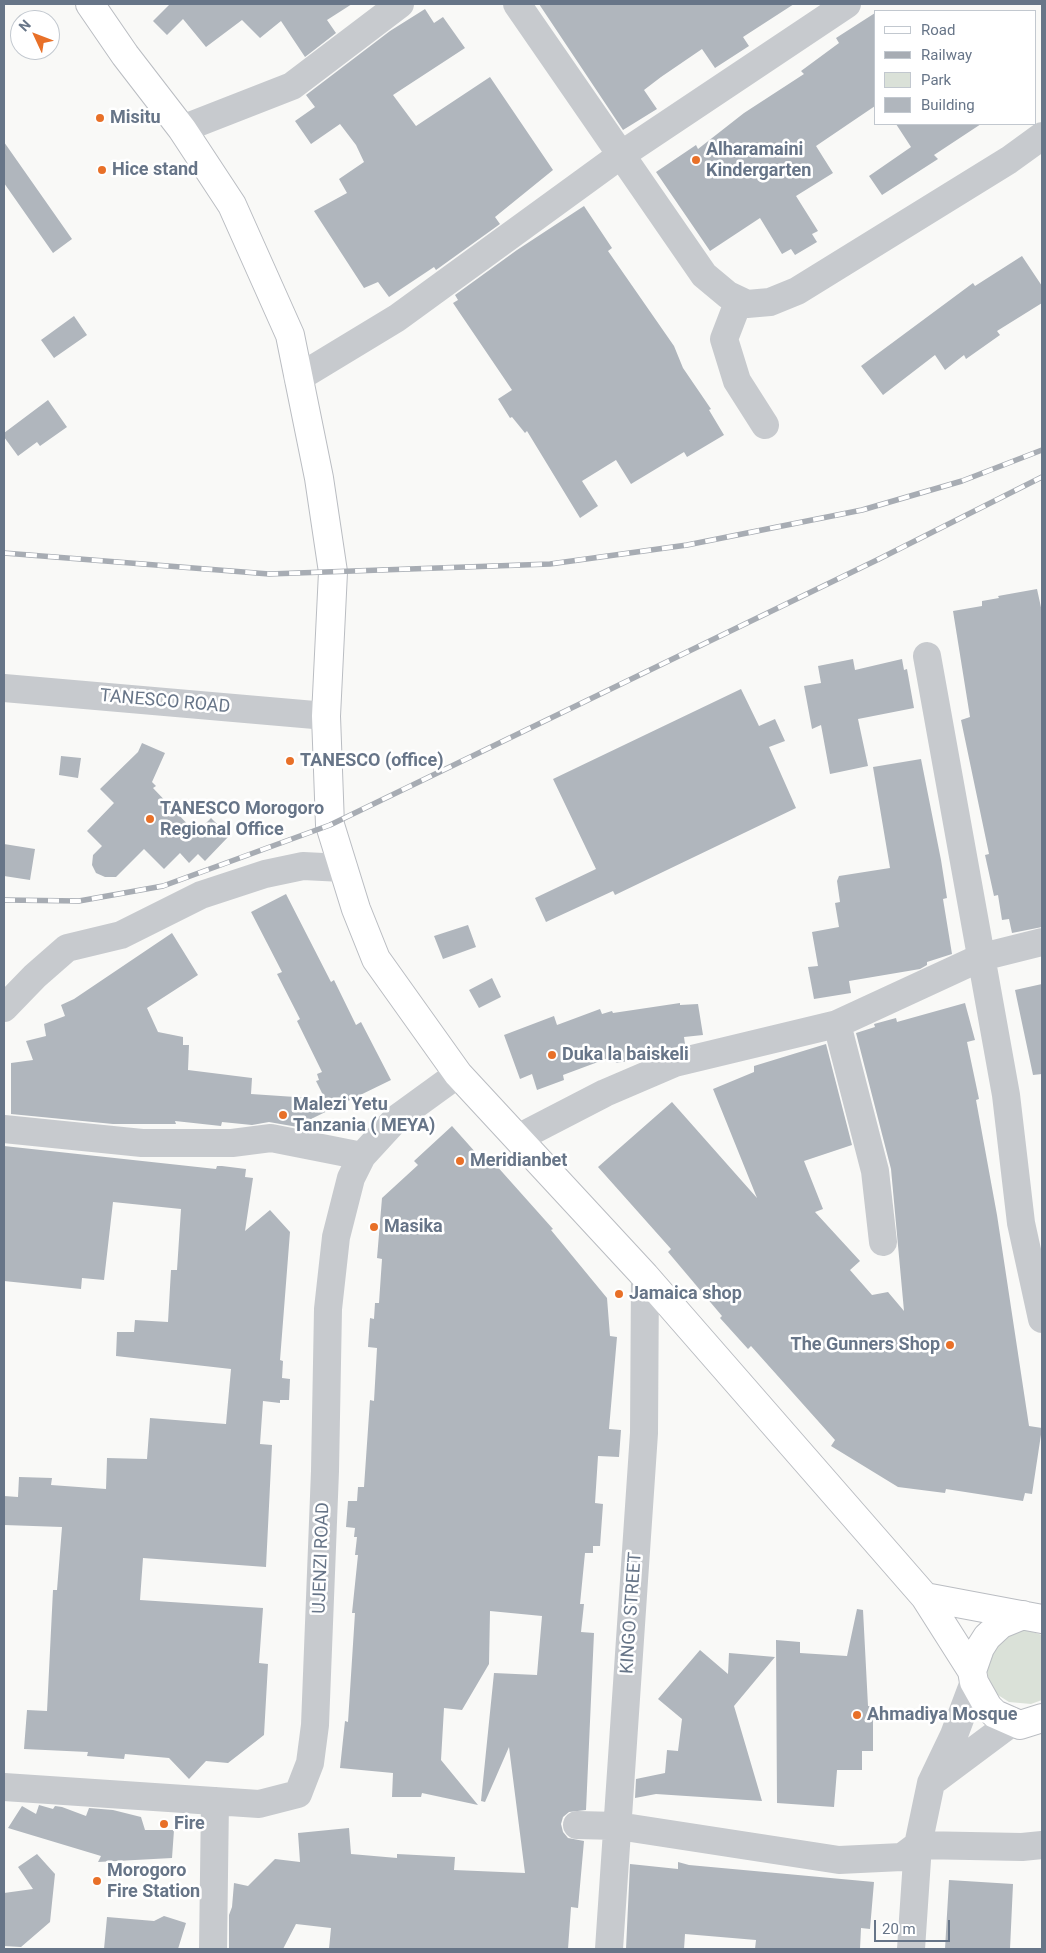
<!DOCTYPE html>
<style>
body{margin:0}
#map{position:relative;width:1046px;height:1953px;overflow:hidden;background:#f9f9f7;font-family:Roboto,sans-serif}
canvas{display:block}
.frame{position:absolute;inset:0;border:5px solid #677588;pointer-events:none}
.legend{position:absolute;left:874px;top:10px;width:162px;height:115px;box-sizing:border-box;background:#fff;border:1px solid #c2c8cf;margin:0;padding:6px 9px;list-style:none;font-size:15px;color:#677588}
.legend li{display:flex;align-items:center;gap:10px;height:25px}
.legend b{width:25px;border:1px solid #c2c8cf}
.north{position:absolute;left:10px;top:10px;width:50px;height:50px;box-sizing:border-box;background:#fff;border:1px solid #c2c8cf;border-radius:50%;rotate:313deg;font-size:14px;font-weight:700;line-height:20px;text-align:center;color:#677588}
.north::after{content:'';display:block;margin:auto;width:18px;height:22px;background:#e87028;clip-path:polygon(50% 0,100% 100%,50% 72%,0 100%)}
.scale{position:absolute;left:874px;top:1920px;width:76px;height:22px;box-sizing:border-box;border:2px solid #677588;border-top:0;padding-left:6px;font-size:15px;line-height:18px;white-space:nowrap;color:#677588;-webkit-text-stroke:4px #fff;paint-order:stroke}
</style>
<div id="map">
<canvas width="1046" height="1953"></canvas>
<div class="frame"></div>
<ul class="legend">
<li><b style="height:6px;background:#fff"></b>Road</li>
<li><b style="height:6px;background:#a7acb3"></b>Railway</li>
<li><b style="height:14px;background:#dae1d8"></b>Park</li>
<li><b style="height:14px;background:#b0b6bd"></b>Building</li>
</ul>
<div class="north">N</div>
<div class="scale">20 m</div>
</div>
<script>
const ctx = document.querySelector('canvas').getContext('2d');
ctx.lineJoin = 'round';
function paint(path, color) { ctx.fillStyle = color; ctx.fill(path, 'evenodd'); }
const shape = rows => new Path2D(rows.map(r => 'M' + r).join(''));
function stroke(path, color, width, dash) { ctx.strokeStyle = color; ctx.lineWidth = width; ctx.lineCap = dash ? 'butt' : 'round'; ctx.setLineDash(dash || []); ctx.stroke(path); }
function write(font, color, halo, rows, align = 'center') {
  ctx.font = font + ' Roboto,sans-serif'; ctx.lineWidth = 5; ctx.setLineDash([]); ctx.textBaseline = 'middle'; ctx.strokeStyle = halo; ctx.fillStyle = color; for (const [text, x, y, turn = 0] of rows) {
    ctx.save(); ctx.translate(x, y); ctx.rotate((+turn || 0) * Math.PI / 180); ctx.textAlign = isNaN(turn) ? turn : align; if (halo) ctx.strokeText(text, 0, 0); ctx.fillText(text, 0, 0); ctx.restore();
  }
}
paint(shape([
 [1017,1631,1030,1631,1042,1635,1042,1700,1031,1704,1009,1702,998,1695,990,1684,987,1672,988,1658,1002,1637]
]), '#dae1d8');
paint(shape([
 [170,4,352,4,327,20,336,33,305,57,281,21,260,38,242,20,206,47,183,19,167,35,153,21],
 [539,4,794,4,743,37,749,46,715,68,702,49,661,77,644,90,657,109,623,130],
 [425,9,434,23,443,17,465,48,393,95,416,126,490,77,553,170,495,217,500,224,436,270,434,267,389,297,378,282,364,288,314,211,347,193,339,179,364,162,356,145,340,124,311,144,295,121,315,107,306,95,390,31],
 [875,13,875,106,816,146,833,173,796,196,818,231,812,234,817,242,795,255,791,249,782,254,760,218,710,251,656,172,696,145,698,149,744,113,804,74,801,71,839,43,836,38],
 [896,124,981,124,934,155,938,159,882,195,869,176,911,147],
 [4,142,72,239,53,253,4,183],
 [584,206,612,248,608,251,674,346,683,368,711,409,709,410,724,435,687,457,684,452,631,484,616,460,582,481,598,506,580,518,527,431,525,433,512,417,510,418,498,399,512,390,453,303,458,300,455,295,517,250],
 [1022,256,1042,286,1042,303,997,331,1000,335,966,359,964,355,945,370,935,355,883,395,861,366,973,283,975,286],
 [74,316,87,335,54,358,41,340],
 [48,400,67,427,40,446,37,442,18,456,4,437,4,433],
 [1037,589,1042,612,1042,927,1012,933,1009,919,1002,920,998,895,994,896,985,855,989,854,961,720,970,717,953,611,982,606,982,601,999,598,998,596],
 [853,659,855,670,902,659,904,670,907,669,914,708,858,719,868,766,830,774,821,725,812,729,804,686,821,683,818,666],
 [741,689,759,726,775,719,785,741,769,747,796,808,615,895,613,891,546,922,535,898,596,869,553,779],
 [142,743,165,753,152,782,156,786,153,788,196,833,211,818,229,836,205,861,198,854,189,863,180,853,164,869,144,849,116,877,105,877,96,873,92,865,93,855,102,846,87,831,114,803,100,789,138,752],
 [61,756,81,758,78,778,59,775],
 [921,759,941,860,947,898,943,899,952,954,927,962,927,965,920,969,849,981,851,993,814,999,808,967,818,966,812,932,839,927,835,903,840,902,837,881,839,876,890,868,873,767],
 [4,844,35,849,30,880,4,876],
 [286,894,331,982,334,980,356,1025,361,1022,391,1080,309,1120,309,1129,269,1122,252,1125,222,1122,221,1126,175,1121,176,1124,113,1124,11,1114,11,1063,33,1060,26,1041,46,1036,44,1024,65,1016,61,1005,74,999,172,933,198,975,147,1008,158,1032,183,1037,183,1045,189,1045,188,1070,252,1078,251,1094,325,1099,316,1081,319,1080,317,1074,322,1072,297,1021,300,1019,277,974,282,972,251,912],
 [468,925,476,947,443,959,434,936],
 [492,978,501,997,479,1008,469,990],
 [1042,984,1042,1074,1033,1075,1015,990],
 [680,1003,680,1005,698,1004,703,1035,684,1037,685,1044,648,1058,616,1063,614,1056,563,1075,564,1080,537,1090,532,1074,520,1079,504,1035,554,1016,557,1025,600,1009,602,1014,612,1011,613,1013],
 [965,1003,975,1040,967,1042,979,1099,976,1100,997,1215,1029,1426,1042,1428,1032,1494,1025,1493,1023,1501,946,1489,945,1493,898,1487,831,1446,835,1440,751,1346,748,1349,720,1318,722,1316,668,1252,671,1249,598,1167,672,1102,757,1198,713,1089,754,1072,754,1066,826,1044,852,1145,804,1161,823,1209,815,1212,860,1261,850,1270,872,1295,888,1292,904,1311,891,1169,856,1033,875,1027,874,1024,896,1018,897,1022],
 [452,1126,485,1163,487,1161,492,1166,495,1164,553,1229,551,1230,607,1298,610,1336,617,1337,609,1429,621,1430,619,1457,598,1456,595,1503,603,1504,600,1546,593,1546,593,1553,585,1553,580,1604,584,1604,581,1632,594,1633,586,1810,569,1812,563,1817,561,1824,563,1832,568,1838,584,1841,578,1908,571,1907,568,1949,329,1949,331,1928,296,1924,283,1949,229,1949,229,1915,232,1907,234,1883,248,1886,275,1859,300,1862,298,1833,349,1828,351,1854,397,1858,397,1854,455,1857,454,1870,525,1873,509,1747,485,1802,481,1801,494,1673,537,1675,542,1616,490,1611,489,1664,462,1710,444,1708,441,1760,478,1805,422,1793,421,1797,392,1797,393,1773,340,1768,345,1721,348,1722,355,1613,352,1613,358,1555,355,1555,357,1537,354,1537,355,1528,346,1527,348,1501,357,1501,358,1487,364,1487,370,1400,374,1401,377,1348,368,1347,370,1318,374,1319,375,1303,379,1303,382,1259,377,1258,382,1198,418,1165,414,1161],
 [4,1146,216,1169,217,1166,222,1166,246,1169,245,1177,253,1178,245,1231,270,1210,290,1232,280,1360,283,1361,282,1378,290,1379,289,1400,280,1400,280,1403,263,1401,260,1444,272,1445,266,1567,143,1558,140,1600,263,1608,259,1663,268,1664,264,1735,228,1763,206,1761,189,1779,169,1758,125,1754,124,1759,87,1756,88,1752,24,1749,27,1710,47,1711,53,1590,57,1590,62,1527,4,1525,4,1496,18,1497,19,1477,52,1478,51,1485,106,1489,107,1458,147,1459,150,1418,226,1424,231,1369,116,1356,117,1332,134,1332,135,1320,168,1322,171,1270,177,1270,181,1209,113,1202,104,1280,82,1278,81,1289,4,1281],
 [857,1609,863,1610,868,1706,873,1706,873,1751,862,1751,862,1770,837,1770,834,1807,777,1803,776,1640,800,1642,800,1653,847,1656],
 [700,1650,728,1674,729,1653,775,1657,734,1706,762,1801,656,1794,635,1798,636,1779,665,1773,667,1750,678,1751,682,1719,658,1699],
 [39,1805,53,1809,55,1806,62,1807,86,1816,89,1808,113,1810,141,1817,145,1830,174,1830,172,1858,98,1862,101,1856,8,1828,22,1806,36,1814],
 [37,1854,55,1874,50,1922,21,1947,4,1946,4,1893,33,1889,18,1867],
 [678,1862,689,1865,874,1882,870,1929,861,1928,860,1949,755,1949,756,1940,685,1934,684,1949,626,1949,630,1864,678,1869],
 [949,1880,1013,1884,1010,1949,945,1949],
 [164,1916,186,1923,178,1949,104,1949,107,1917,154,1921]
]), '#b0b6bd');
const major = shape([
 [90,4,125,55,182,129,232,205,290,335,319,478,333,572,326,716,330,825,356,909,376,959,458,1074,645,1276,925,1597,972,1671,974,1682,988,1707,995,1714,1020,1725,1042,1718],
 [925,1597,1042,1619],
 [972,1671,980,1648,987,1637,1001,1624,1023,1615]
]);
stroke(major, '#babdc2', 30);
stroke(shape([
 [517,4,704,275,728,295,747,304,770,302,797,291,1009,160,1042,136],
 [182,129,292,86,400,4],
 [739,300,724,339,737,381,765,425],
 [298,378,397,318,621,155,847,4],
 [927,656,1006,1095,1021,1223,1042,1319],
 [4,688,326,716],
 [4,1008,35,976,67,948,121,935,201,895,265,874,303,866,343,868],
 [837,1024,875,1171,883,1242],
 [4,1129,142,1143,232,1143,271,1138,362,1156],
 [518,1138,605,1093,675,1063,837,1024,982,957,1042,942],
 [936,1779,1011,1723],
 [4,1787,259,1804,298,1794,310,1763,315,1725,325,1471,328,1309,336,1237,351,1178,362,1156,396,1119,458,1074],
 [577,1825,618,1826,839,1860,902,1857,918,1845,1022,1847,1042,1845],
 [213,1949,215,1801],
 [609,1949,644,1433,645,1276],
 [911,1949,918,1845,931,1783,954,1735,974,1682]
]), '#c7cace', 28);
stroke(major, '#fff', 28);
const rail = shape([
 [4,553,269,574,550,564,687,545,862,510,962,481,1042,450],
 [4,900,79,901,163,886,330,825,879,559,1042,477]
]);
stroke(rail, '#a7acb3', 5.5);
stroke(rail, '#fff', 4, [11]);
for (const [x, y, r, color] of [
 [100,118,5,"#e87028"],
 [696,160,5,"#e87028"],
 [102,170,5,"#e87028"],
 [290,761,5,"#e87028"],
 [150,819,5,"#e87028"],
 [552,1055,5,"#e87028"],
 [283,1115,5,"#e87028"],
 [460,1161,5,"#e87028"],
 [374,1227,5,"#e87028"],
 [619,1294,5,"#e87028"],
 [950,1345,5,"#e87028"],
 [857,1715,5,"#e87028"],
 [164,1824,5,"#e87028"],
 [97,1881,5,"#e87028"]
]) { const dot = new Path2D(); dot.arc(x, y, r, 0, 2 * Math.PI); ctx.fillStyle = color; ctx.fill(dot); stroke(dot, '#fff', 2); }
write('bold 18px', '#677588', '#fff', [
 ["Misitu",110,118],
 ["Alharamaini",706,150],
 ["Kindergarten",706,171],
 ["Hice stand",112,170],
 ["TANESCO (office)",300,761],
 ["TANESCO Morogoro",160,809],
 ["Regional Office",160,830],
 ["Duka la baiskeli",562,1055],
 ["Malezi Yetu",293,1105],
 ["Tanzania ( MEYA)",293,1126],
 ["Meridianbet",470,1161],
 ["Masika",384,1227],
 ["Jamaica shop",629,1294],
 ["The Gunners Shop",940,1345,"right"],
 ["Ahmadiya Mosque",867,1715],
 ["Fire",174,1824],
 ["Morogoro",107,1871],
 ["Fire Station",107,1892]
], 'left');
write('18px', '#677588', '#fff', [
 ["TANESCO ROAD",165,702,5],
 ["UJENZI ROAD",322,1558,-88],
 ["KINGO STREET",632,1613,-86]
]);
</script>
